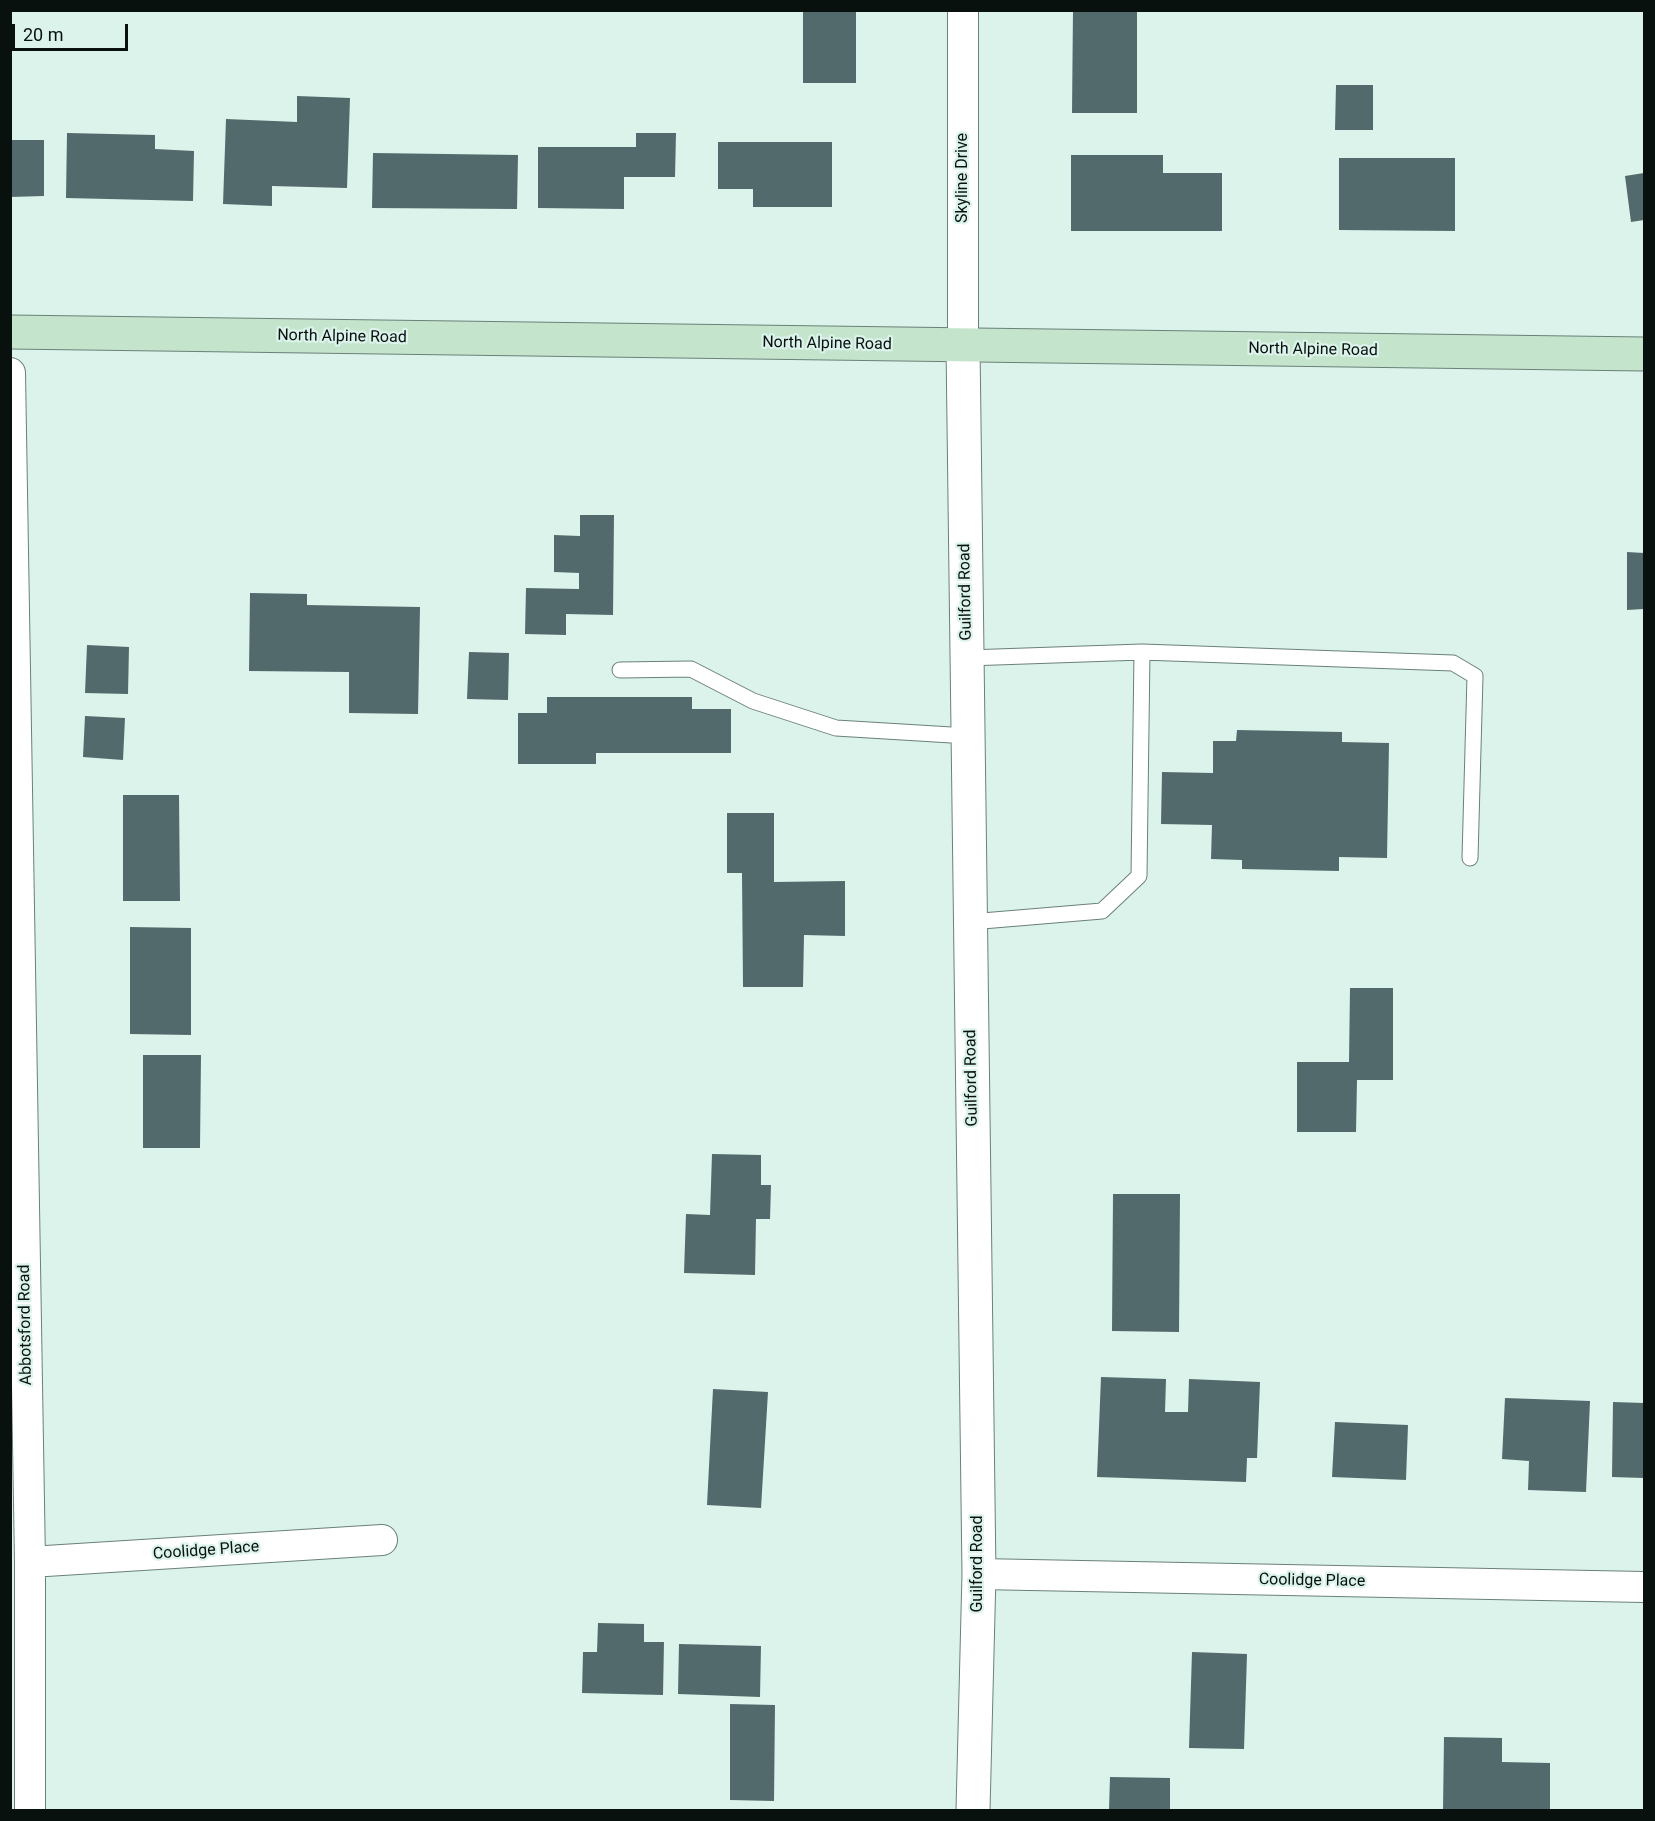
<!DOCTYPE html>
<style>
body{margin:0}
#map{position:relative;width:1655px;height:1821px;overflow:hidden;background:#dbf3eb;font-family:Roboto,sans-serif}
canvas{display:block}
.frame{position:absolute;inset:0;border:12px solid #09110f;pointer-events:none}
.scale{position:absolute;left:12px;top:24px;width:116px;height:27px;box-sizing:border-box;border:3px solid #09110f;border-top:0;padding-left:8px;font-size:18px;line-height:21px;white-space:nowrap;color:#09110f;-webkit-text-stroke:4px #dbf3eb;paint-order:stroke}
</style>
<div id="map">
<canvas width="1655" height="1821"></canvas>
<div class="frame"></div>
<div class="scale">20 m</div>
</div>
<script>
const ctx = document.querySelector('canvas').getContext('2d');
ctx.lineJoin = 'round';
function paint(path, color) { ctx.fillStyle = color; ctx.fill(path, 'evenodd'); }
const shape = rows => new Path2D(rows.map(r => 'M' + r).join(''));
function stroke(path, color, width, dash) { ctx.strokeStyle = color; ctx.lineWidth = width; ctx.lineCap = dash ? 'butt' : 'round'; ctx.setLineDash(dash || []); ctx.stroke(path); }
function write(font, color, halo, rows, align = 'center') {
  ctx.font = font + ' Roboto,sans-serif'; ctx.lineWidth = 4.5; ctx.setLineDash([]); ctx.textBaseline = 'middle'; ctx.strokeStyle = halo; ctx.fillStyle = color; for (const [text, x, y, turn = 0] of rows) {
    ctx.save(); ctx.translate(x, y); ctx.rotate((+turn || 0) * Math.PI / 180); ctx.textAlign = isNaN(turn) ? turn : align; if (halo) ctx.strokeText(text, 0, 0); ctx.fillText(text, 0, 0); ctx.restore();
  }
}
paint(shape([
 [803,10,856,10,856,83,803,83],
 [1073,10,1137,10,1137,113,1072,113],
 [1336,85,1373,85,1373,130,1335,130],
 [297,96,350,98,347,188,272,186,272,206,223,204,226,119,297,122],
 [67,133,155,135,155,149,194,151,193,201,66,198],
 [636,133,676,133,675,177,624,177,624,209,538,208,538,147,636,147],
 [10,140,44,140,44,196,10,197],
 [718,142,832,142,832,207,753,207,753,189,718,189],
 [373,153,518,155,517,209,372,208],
 [1071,155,1163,155,1163,173,1222,173,1222,231,1071,231],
 [1339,158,1455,158,1455,231,1339,230],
 [1644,173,1644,220,1631,222,1625,176],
 [580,515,614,515,613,615,566,614,566,635,525,634,526,588,579,589,579,573,554,572,554,535,580,536],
 [1627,552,1644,553,1644,609,1627,610],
 [250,593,307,594,307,605,420,607,418,714,349,713,349,672,249,671],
 [87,645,129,647,128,694,85,693],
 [469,652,509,653,508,700,467,699],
 [547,697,692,697,692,709,731,709,731,753,596,753,596,764,518,764,518,713,547,713],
 [85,716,125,718,123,760,83,757],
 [1237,730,1342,732,1342,742,1389,743,1387,858,1339,857,1339,871,1242,869,1242,860,1211,859,1212,825,1161,824,1162,772,1213,773,1213,741,1236,741],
 [123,795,179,795,180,901,123,901],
 [727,813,774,813,774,882,845,881,845,936,804,935,803,987,743,987,742,873,727,873],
 [130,927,191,928,191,1035,130,1034],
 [1350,988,1393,988,1393,1080,1357,1080,1356,1132,1297,1132,1297,1062,1349,1062],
 [143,1055,201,1055,200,1148,143,1148],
 [712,1154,761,1155,761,1185,771,1185,770,1219,756,1219,755,1275,684,1273,686,1214,710,1215],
 [1113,1194,1180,1194,1179,1332,1112,1331],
 [1101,1377,1166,1379,1165,1412,1188,1412,1189,1379,1260,1382,1257,1458,1247,1458,1246,1482,1097,1477],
 [713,1389,768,1392,761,1508,707,1505],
 [1505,1398,1590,1401,1586,1492,1528,1490,1529,1461,1502,1459],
 [1613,1402,1644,1403,1644,1478,1612,1477],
 [1335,1422,1408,1425,1406,1480,1332,1477],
 [598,1623,644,1624,644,1642,664,1642,663,1695,582,1693,583,1652,597,1652],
 [679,1644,761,1646,760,1697,678,1694],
 [1192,1652,1247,1654,1244,1749,1189,1748],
 [730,1704,775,1705,774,1801,730,1800],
 [1444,1737,1502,1738,1502,1762,1550,1763,1550,1810,1443,1810],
 [1110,1777,1170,1778,1170,1810,1109,1810]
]), '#526a6b');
const service = shape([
 [967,658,1142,652,1453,663,1475,676,1470,858],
 [620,670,691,669,753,701,836,728,968,736],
 [970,922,1102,911,1139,876,1142,652]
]);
const minor = shape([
 [963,10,963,346],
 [10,373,30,1562,30,1810],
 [30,1562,382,1540],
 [979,1574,1644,1587]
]);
const tertiary = shape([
 [963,346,979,1574,973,1810]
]);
const secondary = shape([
 [10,332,1644,354]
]);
stroke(service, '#6a8079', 17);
stroke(minor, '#6a8079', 32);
stroke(tertiary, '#6a8079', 35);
stroke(secondary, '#6a8079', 35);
stroke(service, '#fff', 15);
stroke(minor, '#fff', 30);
stroke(tertiary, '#fff', 33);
stroke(secondary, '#c5e4cc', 33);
write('16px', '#09110f', '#dbf3eb', [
 ["Skyline Drive",963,178,-90],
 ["North Alpine Road",342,337,1],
 ["North Alpine Road",827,344,1],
 ["North Alpine Road",1313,350,1],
 ["Guilford Road",966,592,-91],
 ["Guilford Road",972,1078,-91],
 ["Abbotsford Road",26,1325,-91],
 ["Coolidge Place",206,1551,-4],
 ["Guilford Road",978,1564,-90],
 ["Coolidge Place",1312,1581,1]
]);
</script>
